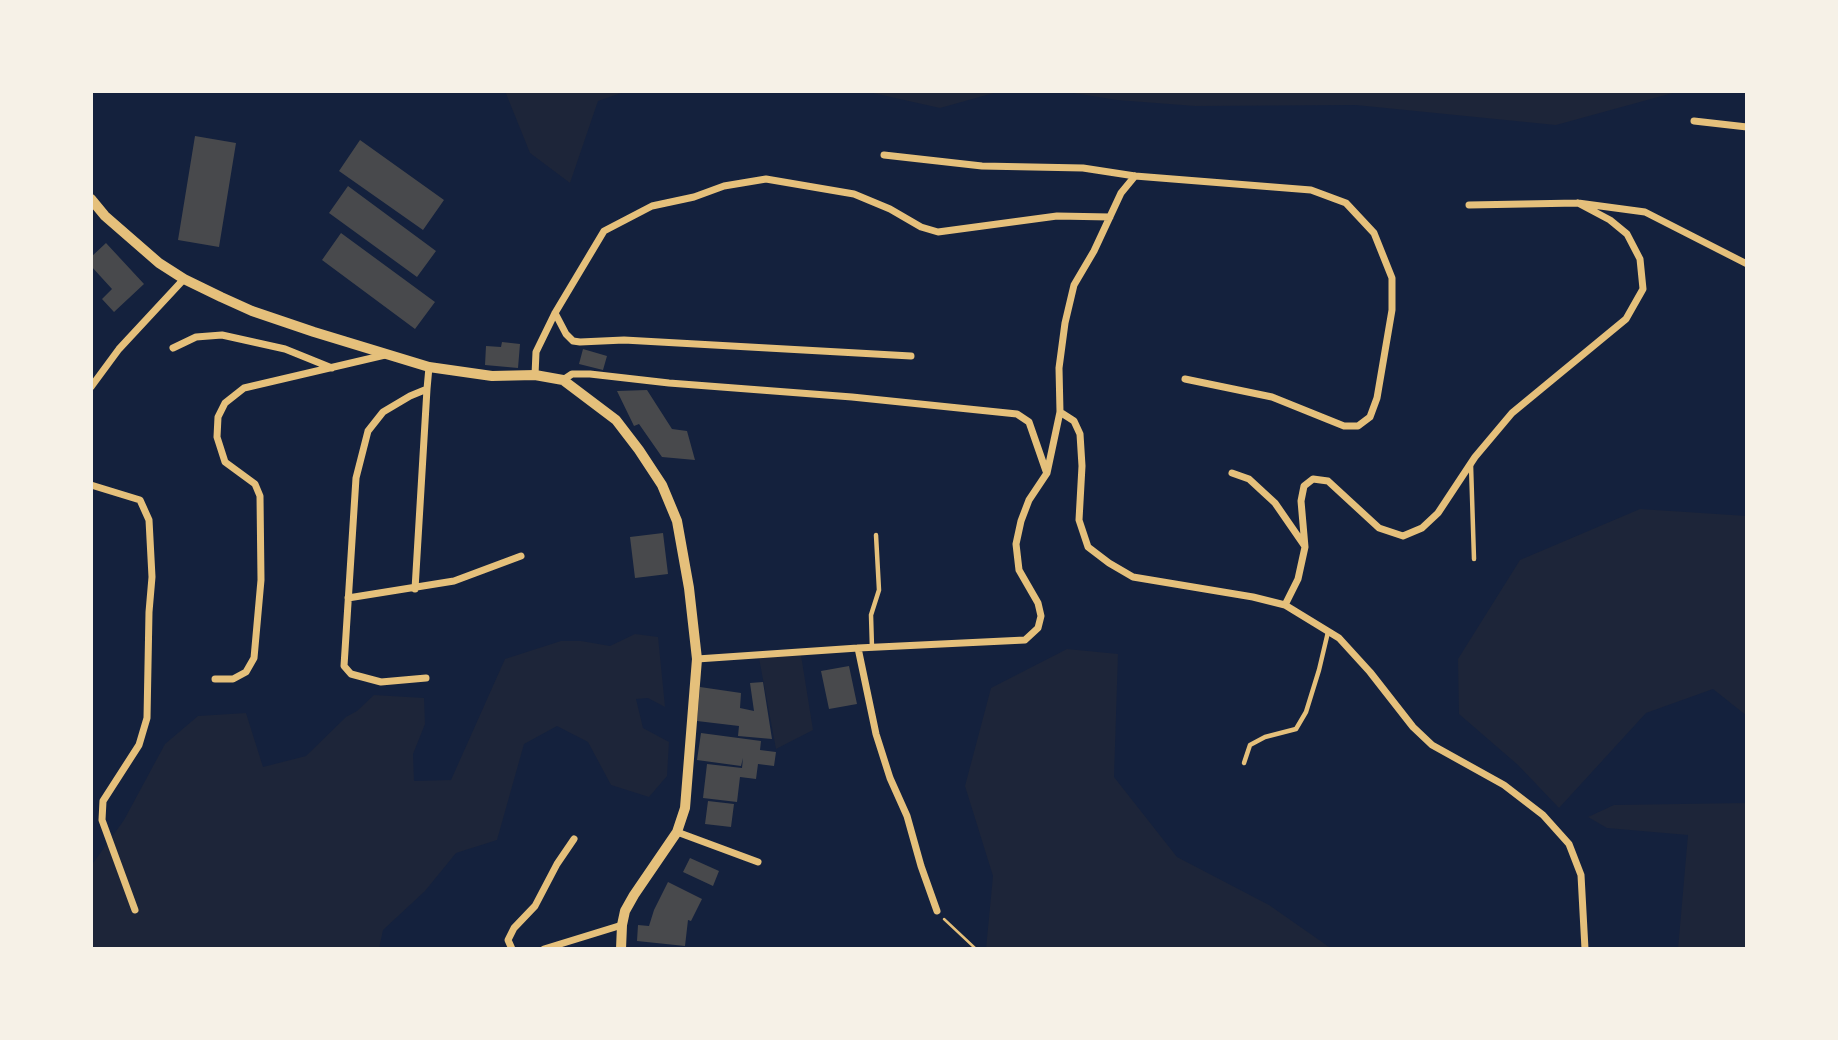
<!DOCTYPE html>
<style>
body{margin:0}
#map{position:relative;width:1838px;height:1040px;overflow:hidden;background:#14213d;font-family:"PT Sans",sans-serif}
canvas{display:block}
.frame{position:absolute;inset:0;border:93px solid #f6f1e7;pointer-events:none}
</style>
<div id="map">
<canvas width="1838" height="1040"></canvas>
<div class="frame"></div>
</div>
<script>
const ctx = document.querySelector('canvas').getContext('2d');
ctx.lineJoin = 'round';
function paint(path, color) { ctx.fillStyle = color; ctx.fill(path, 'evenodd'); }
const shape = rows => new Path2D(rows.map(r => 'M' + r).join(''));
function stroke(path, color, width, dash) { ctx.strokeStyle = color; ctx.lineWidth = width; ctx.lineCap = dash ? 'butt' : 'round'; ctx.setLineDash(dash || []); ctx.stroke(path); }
paint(shape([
 [505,91,627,91,598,101,570,183,530,153],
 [864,91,1001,91,940,108],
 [1061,91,1680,91,1556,125,1356,105,1195,106,1117,100],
 [1640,509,1747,516,1747,716,1713,689,1646,713,1559,808,1518,765,1459,714,1458,659,1520,560],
 [635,634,658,637,665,707,648,698,636,699,643,728,669,742,667,776,649,797,611,785,588,742,557,726,524,744,497,840,456,853,425,891,383,930,379,949,91,949,91,866,124,820,165,744,198,716,246,713,263,767,306,756,346,717,357,711,374,695,424,698,425,724,413,754,414,781,451,780,505,659,561,641,581,641,610,646],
 [1067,649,1118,654,1114,777,1177,857,1269,905,1332,949,986,949,993,876,965,786,991,688],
 [801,655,813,730,776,749,759,658],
 [1747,803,1747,949,1678,949,1688,835,1607,828,1588,817,1614,805]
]), '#1d2539');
paint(shape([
 [195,136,236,143,219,247,178,240],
 [360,140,444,200,423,230,339,171],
 [348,186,436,251,417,277,329,213],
 [341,233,435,302,415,329,322,260],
 [106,243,144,284,114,312,102,299,112,289,91,266,91,257],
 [502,342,520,344,518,368,485,365,486,346,501,347],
 [583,349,607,356,603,370,579,364],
 [647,390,672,429,687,431,695,460,662,457,639,424,634,426,617,391],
 [663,533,668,574,635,578,630,537],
 [849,666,857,704,829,709,821,671],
 [763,682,772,739,738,736,739,726,697,721,700,687,741,693,740,708,754,711,750,683],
 [701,733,761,741,760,750,776,752,774,766,758,764,756,779,740,777,737,802,703,798,707,764,742,768,743,758,741,766,697,760],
 [708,801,734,804,731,827,705,824],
 [690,858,719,871,713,886,683,872],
 [668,882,702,899,691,921,688,920,685,946,637,941,638,925,649,926,654,910]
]), '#48494c');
stroke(shape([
 [944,919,976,949]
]), '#e5c07b', 2.5);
stroke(shape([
 [1471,465,1474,559],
 [872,648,871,615,879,590,876,535],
 [1244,763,1250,745,1265,737,1296,729,1306,712,1319,670,1328,632]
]), '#e5c07b', 4.5);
stroke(shape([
 [1694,121,1747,127],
 [884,155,982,166,1083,168,1135,176,1311,190,1346,203,1374,233,1392,278,1392,310,1377,398,1370,417,1358,426,1344,426,1272,397,1185,379],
 [1469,205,1578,203,1645,212,1747,264],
 [555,313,566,334,573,341,580,342,624,340,911,356],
 [173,348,196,337,222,335,285,349,332,368],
 [535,375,536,352,555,313,604,231,652,206,694,197,724,186,766,179,854,194,890,209,921,227,938,232,1057,216,1110,217],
 [563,380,572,374,590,374,669,383,852,397,1017,414,1029,422,1046,471],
 [91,387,119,349,184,279],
 [1060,412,1074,421,1080,434,1082,466,1079,520,1088,547,1109,563,1133,577,1253,597,1285,605,1339,638,1370,672,1413,727,1432,745,1504,785,1543,815,1569,844,1581,875,1585,949],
 [1232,473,1249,479,1275,503,1304,545],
 [91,485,140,500,149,520,152,577,149,612,147,718,139,745,103,801,102,820,135,910],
 [415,589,427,389],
 [348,598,454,581,521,556],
 [1285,605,1298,579,1305,547,1301,501,1304,486,1313,479,1328,481,1379,528,1403,536,1422,528,1438,513,1475,457,1512,413,1626,319,1643,289,1640,259,1627,234,1610,220,1578,203],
 [858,648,876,734,890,778,907,816,921,866,937,911],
 [697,659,858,648,1025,640,1038,628,1041,616,1038,603,1019,570,1016,544,1021,521,1029,500,1047,473,1060,412,1059,368,1065,323,1074,285,1094,251,1121,193,1135,176],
 [426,678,381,682,351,674,344,666,356,478,368,431,383,412,410,396,427,389,429,367],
 [215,679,233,679,246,672,254,658,261,580,260,496,255,484,225,462,217,437,218,417,225,403,244,388,385,355],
 [677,832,758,862],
 [512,949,508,940,514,928,535,906,557,864,574,839],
 [544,949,622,925]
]), '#e5c07b', 7);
stroke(shape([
 [91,199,105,216,159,263,184,279,221,297,252,311,314,332,429,367,492,376,535,375,563,380,616,420,639,450,662,485,677,521,689,588,697,659,685,808,677,832,634,895,625,911,622,925,621,949]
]), '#e5c07b', 10);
</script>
